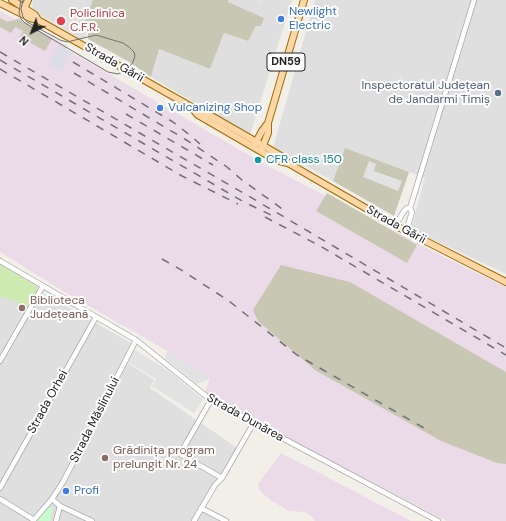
<!DOCTYPE html>
<meta charset="utf-8">
<style>
body{margin:0}
#map{position:relative;width:506px;height:521px;overflow:hidden;background:#f2efe9;font-family:"DM Sans",sans-serif}
canvas{display:block}
.north{position:absolute;left:12px;top:12px;width:40px;height:40px;-webkit-text-stroke:3px #fff;paint-order:stroke;rotate:222deg;font-size:11px;font-weight:700;line-height:16px;text-align:center;color:#222}
.north::after{content:'';display:block;margin:auto;width:14px;height:18px;background:#222;clip-path:polygon(50% 0,100% 100%,50% 72%,0 100%)}
</style>
<div id="map">
<canvas width="506" height="521"></canvas>
<div class="north">N</div>
</div>
<script>
const ctx = document.querySelector('canvas').getContext('2d');
ctx.lineJoin = 'round';
function paint(path, color) { ctx.fillStyle = color; ctx.fill(path, 'evenodd'); }
const shape = rows => new Path2D(rows.map(r => 'M' + r).join(''));
function stroke(path, color, width, dash) { ctx.strokeStyle = color; ctx.lineWidth = width; ctx.lineCap = dash ? 'butt' : 'round'; ctx.setLineDash(dash || []); ctx.stroke(path); }
function write(font, color, halo, rows, align = 'center') {
  ctx.font = font + ' "DM Sans",sans-serif'; ctx.lineWidth = 4; ctx.setLineDash([]); ctx.textBaseline = 'middle'; ctx.strokeStyle = halo; ctx.fillStyle = color; for (const [text, x, y, turn = 0] of rows) {
    ctx.save(); ctx.translate(x, y); ctx.rotate((+turn || 0) * Math.PI / 180); ctx.textAlign = isNaN(turn) ? turn : align; if (halo) ctx.strokeText(text, 0, 0); ctx.fillText(text, 0, 0); ctx.restore();
  }
}
paint(shape([
 [33,0,93,0,82,28,88,31,83,40,34,12,32,6],
 [228,0,257,0,260,1,261,0,292,0,250,135,151,77,159,49,210,69,224,33,248,41,256,26,228,2],
 [315,0,506,0,506,274,411,229,425,178,345,148,333,181,273,148],
 [0,269,131,343,123,360,154,380,150,388,240,450,202,511,220,521,0,521]
]), '#e0dfdf');
paint(shape([
 [0,11,15,19,18,18,67,46,66,49,266,165,450,260,506,287,506,521,447,521,231,409,205,392,210,379,176,356,63,291,0,252],
 [281,453,411,521,315,521,311,516,304,512,289,511,272,501,260,491,258,484]
]), '#ebdbe8');
paint(shape([
 [93,0,228,0,228,2,264,18,261,26,256,26,248,41,224,33,210,69,159,49,151,77,131,63,88,39,88,31,82,28],
 [0,18,7,22,19,19,24,23,52,39,45,51,20,37,23,31,15,27,11,33,0,27],
 [345,148,409,172,394,216,333,181],
 [327,193,417,245,407,263,316,211],
 [281,265,350,282,506,372,506,464,497,463,441,441,315,370,258,321,253,310]
]), '#c7c7b4');
paint(shape([
 [0,265,38,287,28,306,0,296]
]), '#cdebb0');
paint(shape([
 [49,507,53,508,50,521,37,521]
]), '#c8facc');
paint(shape([
 [369,161,376,164,374,171,402,181,398,191,363,177],
 [135,350,167,370,203,399,194,413,152,386,156,379,128,362],
 [167,351,176,356,210,379,197,384,165,358]
]), '#e2e2e2');
paint(shape([
 [59,44,66,48,65,50,72,54,62,72,48,64]
]), '#dddde8');
const minor = shape([
 [410,208,474,0],
 [395,226,404,211,407,208,410,208,412,212,406,232],
 [0,261,136,340,211,400,438,521],
 [0,361,43,286],
 [211,400,180,454,222,478],
 [0,488,96,317],
 [0,499,34,520],
 [52,499,60,506,92,521],
 [201,508,226,521],
 [33,521,52,499,63,482,136,340],
 [56,521,60,506],
 [194,521,215,485,222,478,253,424]
]);
const major = shape([
 [12,0,35,15,38,20,190,106,201,110,281,156,288,163],
 [0,3,30,18,38,20],
 [23,11,28,0],
 [190,106,198,115,267,155,279,161,288,163,400,228,506,282],
 [255,144,262,131,268,123],
 [262,148,268,133,268,123,304,0]
]);
stroke(minor, '#a9a9a9', 6);
stroke(major, '#a06b00', 8);
stroke(minor, '#fff', 4.5);
stroke(major, '#fcd6a4', 6);
stroke(shape([
 [21,0,19,13,21,19,25,23,108,72,118,74,127,70,133,62,135,56,134,52,129,47,123,43,96,35,67,42,60,40,27,22,23,17,21,9,23,0]
]), '#707070', 1);
stroke(shape([
 [0,52,257,201,506,348],
 [0,60,244,202,273,216],
 [73,62,173,122,191,136,200,144],
 [0,69,182,176,238,204],
 [74,73,188,141,227,167,242,180,288,213],
 [126,114,213,165],
 [265,217,320,246,506,355],
 [162,259,183,271,229,301,297,355,431,432]
]), '#707070', 1.5, [8, 8]);
for (const [x, y, r, color] of [
 [281,19,4,"#3f7fe0"],
 [61,21,5,"#e0444e"],
 [498,93,4,"#5c6f8a"],
 [160,108,4,"#3f7fe0"],
 [258,160,4,"#0f9aa8"],
 [22,308,4,"#8d6e63"],
 [105,458,4,"#8d6e63"],
 [66,491,4,"#3f7fe0"]
]) { const dot = new Path2D(); dot.arc(x, y, r, 0, 2 * Math.PI); ctx.fillStyle = color; ctx.fill(dot); stroke(dot, '#fff', 1.5); }
for (const [x, y, w] of [
 [286,62,38]
]) { const box = new Path2D(); box.roundRect(x - w / 2, y - 9, w, 18, 3); ctx.fillStyle = '#fff'; ctx.fill(box); stroke(box, '#222', 1); }
write('bold 11px', '#222', null, [
 ["DN59",286,62]
]);
write('12px', '#366cbe', '#fff', [
 ["Newlight",289,12],
 ["Electric",289,26],
 ["Vulcanizing Shop",168,108],
 ["Profi",74,491]
], 'left');
write('12px', '#be3a42', '#fff', [
 ["Policlinica",70,14],
 ["C.F.R.",70,28]
], 'left');
write('12px', '#222', '#fff', [
 ["Strada Gării",114,63,30],
 ["Strada Gării",396,225,29],
 ["Strada Orhei",48,402,-61],
 ["Strada Dunărea",245,418,29],
 ["Strada Măslinului",95,420,-63]
]);
write('12px', '#4e5e75', '#fff', [
 ["Inspectoratul Județean",490,86],
 ["de Jandarmi Timiș",490,100]
], 'right');
write('12px', '#0d838f', '#fff', [
 ["CFR class 150",266,160]
], 'left');
write('12px', '#785e54', '#fff', [
 ["Biblioteca",30,301],
 ["Județeană",30,315],
 ["Grădinița program",113,451],
 ["prelungit Nr. 24",113,465]
], 'left');
</script>
